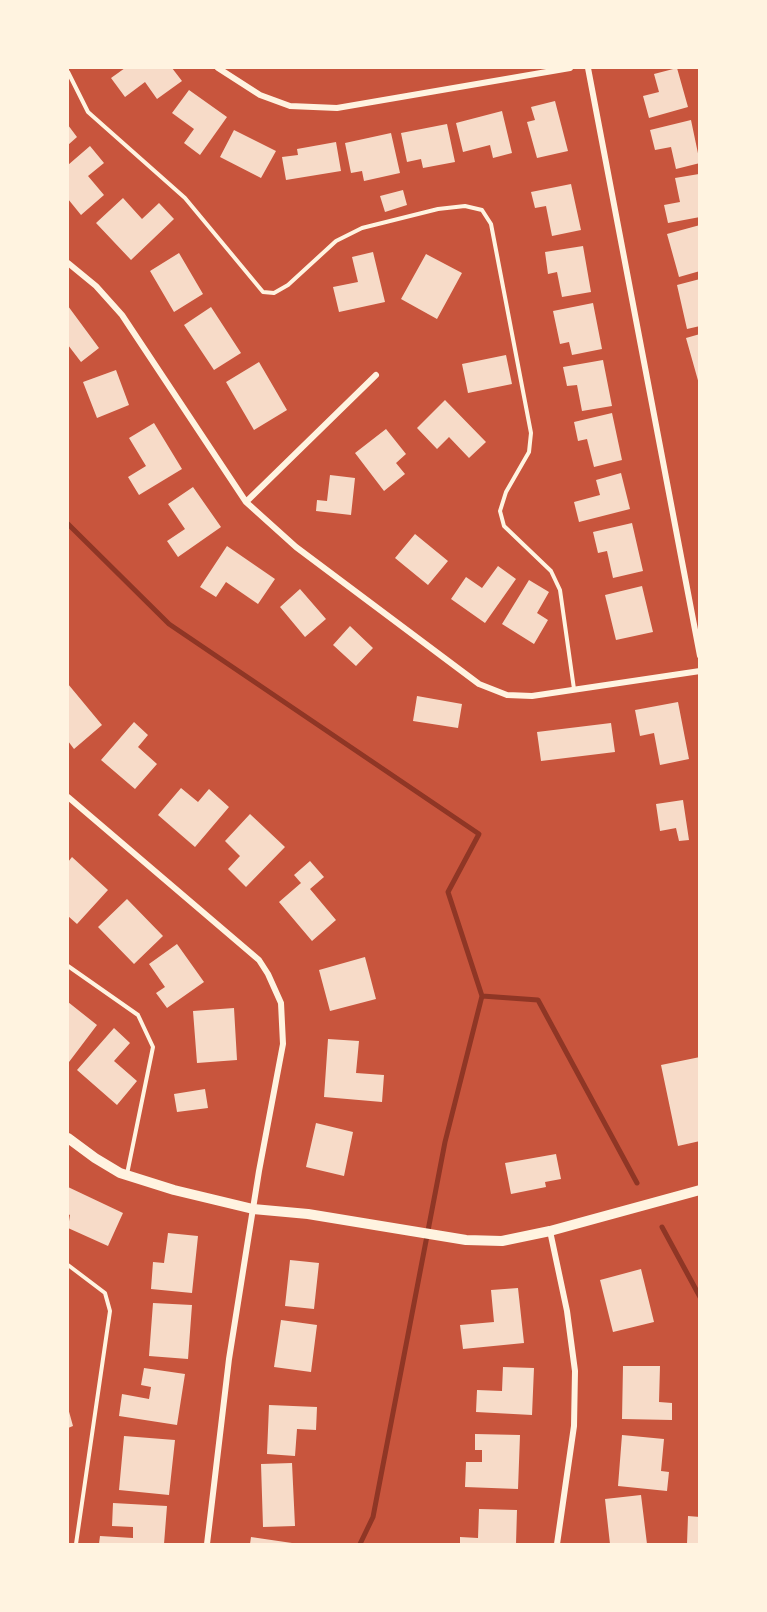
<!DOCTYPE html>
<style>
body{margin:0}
#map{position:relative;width:767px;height:1612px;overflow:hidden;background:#c8553d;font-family:Cabin,sans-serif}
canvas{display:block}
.frame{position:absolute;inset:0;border:69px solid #fff3e0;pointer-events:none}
</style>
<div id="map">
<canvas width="767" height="1612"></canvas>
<div class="frame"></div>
</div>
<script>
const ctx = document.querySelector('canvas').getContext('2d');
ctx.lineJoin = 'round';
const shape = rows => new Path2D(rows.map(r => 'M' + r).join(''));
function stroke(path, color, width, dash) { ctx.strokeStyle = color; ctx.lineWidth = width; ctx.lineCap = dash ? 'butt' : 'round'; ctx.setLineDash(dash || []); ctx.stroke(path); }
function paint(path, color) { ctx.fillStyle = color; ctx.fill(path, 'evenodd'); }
stroke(shape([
 [68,524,169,624,479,834,448,892,482,996,445,1142,373,1517,360,1544],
 [482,996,538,1000,637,1183],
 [662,1227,700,1297]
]), '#8f3625', 5);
paint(shape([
 [125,68,172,68,182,81,157,99,145,82,125,97,111,78],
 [677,68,688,107,649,118,643,96,659,92,654,74],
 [189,90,227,117,200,155,184,143,194,129,172,113],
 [555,101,568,151,537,158,527,122,535,120,531,107],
 [502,111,512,153,493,158,490,145,463,152,456,123],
 [691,120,700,163,676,169,671,147,655,150,650,130],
 [447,124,455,162,423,168,421,159,407,162,401,133],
 [68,125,77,137,68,145],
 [234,130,276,151,261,178,220,157],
 [391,133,400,173,364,181,362,171,351,173,345,143],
 [336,142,341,171,286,180,282,157,298,155,297,149],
 [90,146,104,163,88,176,104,195,81,215,68,199,68,165],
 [699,174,700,217,668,223,664,205,680,202,675,178],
 [571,184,581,230,552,236,546,206,535,208,531,192],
 [403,190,407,205,385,212,380,196],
 [123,198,142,219,159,203,174,219,131,260,96,223],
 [700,225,700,271,679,277,667,234],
 [583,246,591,292,562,297,557,272,548,274,545,252],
 [373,252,385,302,339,312,333,287,358,282,352,257],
 [179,253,203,294,174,312,150,271],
 [426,254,462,273,437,319,401,299],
 [700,279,700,326,687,329,677,285],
 [593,303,602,349,572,355,569,342,560,344,553,311],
 [68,306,99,348,81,362,68,345],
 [211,307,241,353,214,370,184,325],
 [700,334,700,384,699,384,686,338],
 [506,355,512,384,468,393,462,364],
 [603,360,612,406,582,411,577,385,567,386,563,367],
 [259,362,287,410,254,430,226,382],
 [116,370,129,405,97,418,83,382],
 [445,400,486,442,469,458,449,437,437,449,417,428],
 [612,413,622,460,594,467,587,439,578,441,574,422],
 [154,423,182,469,139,495,128,477,146,466,129,438],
 [386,429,406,454,396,463,405,474,384,491,355,453],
 [621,473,630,509,579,522,574,502,600,495,596,480],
 [330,475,355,478,351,515,316,511,317,500,327,501],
 [193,487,221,527,178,557,167,541,185,529,168,504],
 [632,523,643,571,613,578,607,551,598,553,593,532],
 [415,534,448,561,428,585,395,558],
 [227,546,275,579,258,604,226,582,216,597,200,587],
 [498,566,516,579,485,623,451,599,466,577,482,588],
 [529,580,549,592,537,613,548,620,534,644,502,624],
 [642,586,653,632,616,640,605,595],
 [300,589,326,619,305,637,280,607],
 [350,626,373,648,356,666,333,645],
 [68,684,102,725,74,749,68,741],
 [417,696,462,704,458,728,413,721],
 [678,702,689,759,660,765,654,733,640,736,635,710],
 [134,722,148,735,138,747,157,764,135,789,101,760],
 [611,723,615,752,541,761,537,732],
 [181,788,198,802,209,789,229,807,195,847,158,815],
 [683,800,689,840,679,841,676,828,660,831,656,804],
 [250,814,285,847,246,887,228,869,240,856,225,841],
 [72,857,108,890,77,924,68,916,68,862],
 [310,861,324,877,310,889,336,920,312,941,279,902,301,883,294,875],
 [127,899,163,936,134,964,98,927],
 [177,944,204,982,167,1008,156,993,165,987,149,964],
 [365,957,376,999,330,1011,319,970],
 [68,1002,97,1025,69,1062,68,1060],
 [234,1008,237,1060,197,1063,193,1011],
 [114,1028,130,1043,114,1061,137,1081,117,1105,77,1070],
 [328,1039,359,1041,356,1073,384,1075,382,1102,324,1097],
 [700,1057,700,1141,678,1146,661,1065],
 [205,1089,208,1108,177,1112,174,1094],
 [316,1123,353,1132,344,1176,306,1167],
 [556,1154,561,1179,545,1182,546,1187,511,1194,505,1163],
 [68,1187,123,1213,108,1246,68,1228,70,1215,68,1214],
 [168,1233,198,1236,192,1293,151,1289,153,1262,164,1263],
 [290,1260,319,1263,314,1309,285,1306],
 [641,1269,654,1322,613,1332,600,1280],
 [518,1288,524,1343,463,1349,460,1325,494,1322,491,1290],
 [153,1303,192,1305,188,1359,149,1356],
 [281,1320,317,1325,311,1372,274,1367],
 [623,1366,660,1366,659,1402,672,1403,672,1420,622,1419],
 [503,1367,534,1368,532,1415,476,1412,477,1390,502,1391],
 [144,1368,185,1374,177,1425,119,1416,122,1394,149,1399,151,1387,141,1385],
 [269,1405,317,1407,316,1430,297,1429,295,1456,267,1454],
 [68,1408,73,1426,68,1428],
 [475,1434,520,1435,518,1489,465,1487,466,1462,482,1462,482,1450,475,1450],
 [622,1435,664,1439,661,1471,669,1472,667,1491,618,1486],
 [124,1436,175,1440,169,1495,119,1490],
 [292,1463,295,1526,263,1527,261,1464],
 [641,1495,647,1544,610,1544,605,1499],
 [113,1503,167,1506,164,1544,99,1544,100,1536,133,1538,133,1527,112,1526],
 [479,1509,517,1510,516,1544,460,1544,460,1537,478,1538],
 [688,1516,700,1517,700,1544,687,1544],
 [251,1537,292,1543,292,1544,250,1544]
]), '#f7dbc8');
stroke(shape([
 [68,72,88,112,185,198,263,292,274,293,288,285,336,241,362,228,438,209,465,206,482,210,491,224,531,433,529,452,506,492,500,511,504,526,551,571,560,590,574,689],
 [68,966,138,1015,153,1047,127,1174],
 [68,1265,105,1293,110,1311,76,1544]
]), '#fff3e0', 4);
stroke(shape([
 [218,68,260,95,290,106,337,108,570,68],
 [588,68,700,656],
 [68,263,96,286,122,315,246,502,296,547,479,684,507,695,532,696,700,671],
 [246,502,376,375],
 [68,797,259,960,268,974,281,1003,283,1044,259,1171,229,1359,207,1544],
 [550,1231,567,1311,575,1371,574,1426,557,1544]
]), '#fff3e0', 6);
stroke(shape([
 [68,1138,95,1158,120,1173,174,1190,253,1209,308,1214,466,1240,502,1241,550,1231,700,1190]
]), '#fff3e0', 10);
</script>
